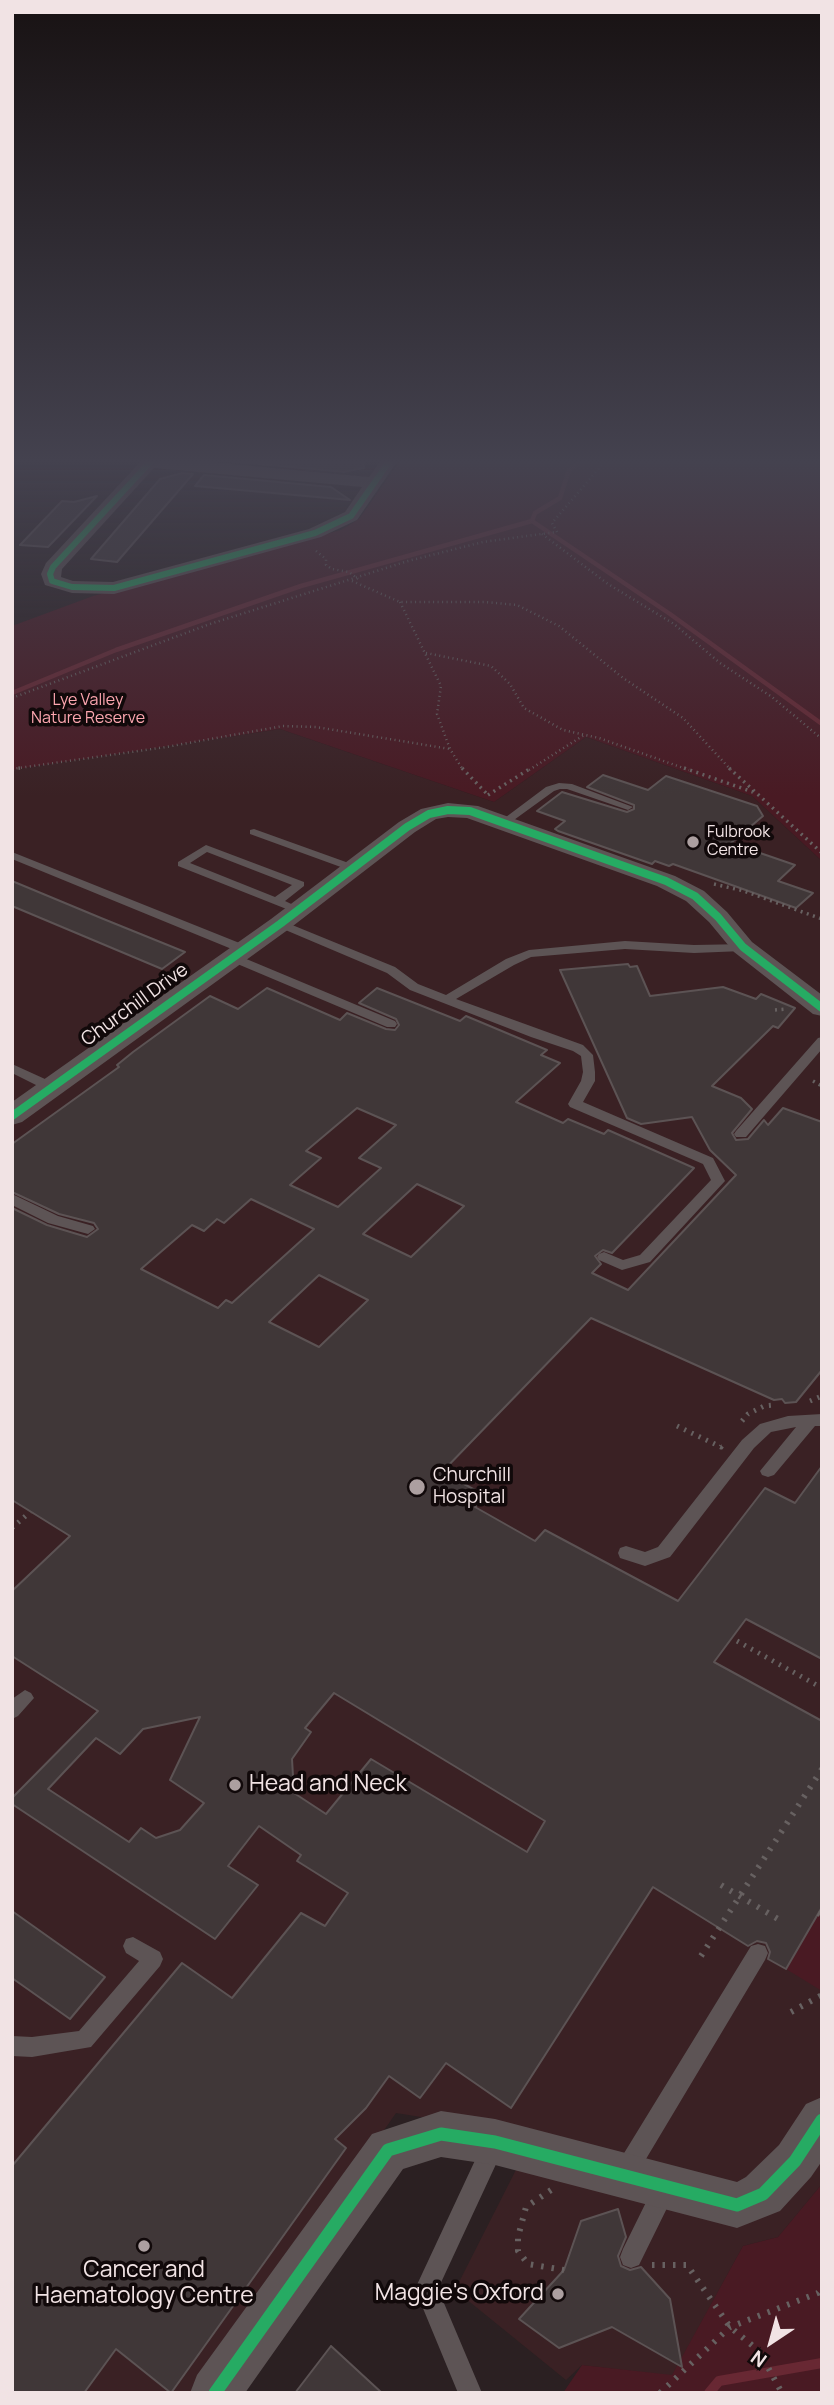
<!DOCTYPE html>
<style>
body{margin:0}
#map{position:relative;width:834px;height:2405px;overflow:hidden;background:#2b2022;font-family:Manrope,sans-serif}
canvas{display:block}
.frame{position:absolute;inset:0;border:14px solid #f1e3e4;pointer-events:none}
.north{position:absolute;left:736px;top:2307px;width:70px;height:70px;-webkit-text-stroke:5px #11090a;paint-order:stroke;rotate:216deg;font-size:19px;font-weight:700;line-height:28px;text-align:center;color:#f1e3e4}
.north::after{content:'';display:block;margin:auto;width:24px;height:32px;background:#f1e3e4;clip-path:polygon(50% 0,100% 100%,50% 72%,0 100%)}
</style>
<div id="map">
<canvas width="834" height="2405"></canvas>
<div class="frame"></div>
<div class="north">N</div>
</div>
<script>
const ctx = document.querySelector('canvas').getContext('2d');
ctx.lineJoin = 'round';
function paint(path, color) { ctx.fillStyle = color; ctx.fill(path, 'evenodd'); }
const shape = rows => new Path2D(rows.map(r => 'M' + r).join(''));
function stroke(path, color, width, dash) { ctx.strokeStyle = color; ctx.lineWidth = width; ctx.lineCap = dash ? 'butt' : 'round'; ctx.setLineDash(dash || []); ctx.stroke(path); }
function write(font, color, halo, rows, align = 'center') {
  ctx.font = font + ' Manrope,sans-serif'; ctx.lineWidth = 7; ctx.setLineDash([]); ctx.textBaseline = 'middle'; ctx.strokeStyle = halo; ctx.fillStyle = color; for (const [text, x, y, turn = 0] of rows) {
    ctx.save(); ctx.translate(x, y); ctx.rotate((+turn || 0) * Math.PI / 180); ctx.textAlign = isNaN(turn) ? turn : align; if (halo) ctx.strokeText(text, 0, 0); ctx.fillText(text, 0, 0); ctx.restore();
  }
}
paint(shape([
 [280,729,494,802,586,737,752,796,822,861,822,2184,778,2237,743,2246,672,2376,582,2365,566,2380,455,2290,521,2160,528,2134,396,2113,201,2393,12,2393,12,770]
]), '#3a2124');
paint(shape([
 [401,459,822,459,822,861,752,796,586,737,494,802,280,729,12,770,12,626,93,596,341,530,359,519],
 [822,1907,822,1991,786,1969],
 [822,2184,822,2393,563,2393,582,2365,672,2375,743,2246,778,2237]
]), '#491a23');
stroke(shape([
 [585,459,569,470,560,498,535,513,532,521,670,614,822,724],
 [12,693,116,650,301,586,532,521]
]), '#682833', 4.5);
stroke(shape([
 [709,2393,719,2381,822,2363]
]), '#682833', 10);
const building = shape([
 [363,459,364,468,344,472,218,460,363,459],
 [182,473,193,474,117,562,91,559,160,479,182,473],
 [204,475,331,487,350,500,195,486,204,475],
 [97,496,48,547,20,545,62,501,74,502,97,496],
 [603,775,648,790,666,776,757,806,763,816,731,843,795,865,778,881,813,893,796,908,673,864,669,866,655,861,652,864,558,831,555,829,565,821,537,811,562,792,627,812,634,809,634,805,587,787,603,775],
 [12,881,101,918,185,952,162,969,12,906,12,881],
 [628,964,630,967,637,966,650,996,723,987,756,999,761,994,795,1008,778,1028,773,1026,712,1086,741,1098,752,1109,732,1133,736,1140,748,1139,764,1120,768,1125,783,1108,822,1122,822,1370,796,1402,785,1403,782,1399,774,1400,591,1318,442,1472,486,1496,475,1507,535,1541,545,1530,678,1601,765,1488,795,1503,822,1466,822,1659,746,1619,714,1662,822,1721,822,1907,786,1969,768,1959,770,1952,766,1943,757,1941,748,1946,653,1887,511,2108,446,2063,420,2098,389,2076,366,2108,335,2139,346,2148,171,2393,116,2349,84,2393,12,2393,12,2166,182,1963,232,1998,301,1913,325,1926,348,1893,297,1861,301,1855,259,1826,228,1866,258,1885,215,1939,12,1804,12,1798,98,1711,12,1656,12,1591,70,1536,12,1500,12,1208,47,1225,87,1237,98,1229,94,1223,59,1214,12,1192,12,1144,119,1067,117,1065,133,1052,210,996,238,1009,267,988,340,1020,347,1013,386,1029,395,1030,399,1025,396,1019,359,1003,377,988,460,1021,466,1016,547,1050,541,1055,560,1063,516,1102,563,1123,568,1119,604,1134,608,1130,694,1168,612,1253,603,1250,595,1256,601,1264,592,1273,628,1290,736,1175,710,1150,692,1117,641,1124,627,1118,560,970,628,964],
 [357,1108,396,1125,359,1158,381,1168,338,1207,290,1185,321,1158,306,1151,357,1108],
 [417,1184,464,1206,411,1257,363,1234,417,1184],
 [251,1199,314,1229,232,1303,226,1300,218,1308,141,1269,192,1225,204,1231,217,1219,224,1223,251,1199],
 [319,1275,368,1300,319,1347,269,1322,319,1275],
 [334,1693,545,1821,527,1852,371,1759,326,1814,294,1793,292,1759,311,1732,305,1728,334,1693],
 [200,1717,170,1780,204,1803,180,1830,156,1838,141,1828,129,1842,48,1789,96,1738,120,1754,143,1729,200,1717],
 [12,1911,105,1977,70,2019,12,1978,12,1911],
 [618,2209,626,2237,618,2256,621,2266,630,2270,641,2267,670,2299,682,2367,612,2327,559,2348,519,2319,564,2270,581,2221,618,2209],
 [331,2346,382,2393,295,2393,331,2346]
]);
paint(building, '#403738');
stroke(building, '#5c5354', 2);
stroke(shape([
 [557,532,552,523,607,459],
 [542,534,608,584,674,624,720,663,772,697,822,739],
 [316,551,326,559,326,565,332,569,349,572,358,579],
 [352,581,400,602,485,602,517,605,559,626,623,678,683,718,731,770],
 [400,602,441,686,437,714,450,749,463,770],
 [426,653,491,666,510,684,524,708,563,730,599,738,689,770],
 [12,698,210,624,408,561,483,542,556,532],
 [12,769,166,747,283,726,316,727,450,749],
 [529,770,584,735]
]), '#676161', 2.5, [1, 3.5]);
stroke(shape([
 [462,768,488,795],
 [684,768,753,792],
 [729,768,822,853],
 [12,769,20,768],
 [488,795,531,768],
 [714,884,744,891,822,919],
 [775,1010,788,1009],
 [813,1081,822,1086]
]), '#676161', 3.5, [2, 4.5]);
stroke(shape([
 [810,1401,822,1396],
 [742,1421,748,1414,764,1406,774,1405],
 [677,1426,721,1447,723,1444],
 [12,1528,30,1512],
 [737,1641,822,1688]
]), '#676161', 5, [2, 6]);
stroke(shape([
 [721,1885,778,1919],
 [818,1913,822,1915],
 [701,1956,822,1769],
 [791,2012,822,1995],
 [551,2190,526,2207,518,2237,518,2251,528,2264,564,2270],
 [652,2265,687,2265,730,2327,759,2351,782,2393],
 [660,2393,730,2327,818,2293,822,2289]
]), '#676161', 6, [2.5, 8]);
paint(shape([
 [559,783,572,784,633,807,628,810,567,789,560,789,554,791,507,825,503,826,498,823,546,787,559,783],
 [254,829,357,866,359,868,357,870,349,870,250,834,250,830,254,829],
 [206,845,304,882,304,886,285,901,304,910,302,912,294,912,178,866,178,862,206,845],
 [207,852,292,885,275,897,190,863,207,852],
 [12,852,247,946,249,949,243,953,239,952,12,859,12,852],
 [280,920,395,967,418,984,446,995,506,959,529,950,625,941,694,945,747,944,749,947,743,951,694,953,625,949,531,957,514,965,456,999,583,1045,593,1055,595,1072,595,1081,583,1102,713,1158,725,1181,650,1262,622,1270,599,1260,597,1257,599,1254,604,1252,623,1260,640,1255,711,1180,703,1164,570,1107,568,1104,581,1081,583,1072,581,1056,573,1051,531,1037,410,990,387,973,276,926,274,924,280,920],
 [232,953,395,1021,397,1024,395,1027,387,1027,228,960,226,957,232,953],
 [822,1037,822,1049,746,1137,736,1137,734,1134,736,1131,818,1038,822,1037],
 [12,1064,56,1084,58,1087,56,1090,46,1090,12,1073,12,1064],
 [12,1194,58,1216,93,1226,95,1229,88,1234,48,1223,12,1205,12,1194],
 [822,1414,822,1426,815,1426,774,1475,768,1477,762,1475,760,1471,796,1427,771,1432,754,1448,670,1557,645,1566,620,1558,618,1553,620,1548,626,1546,645,1552,658,1547,742,1440,760,1424,788,1416,822,1414],
 [25,1690,31,1693,34,1698,18,1716,12,1719,12,1699,25,1690],
 [133,1937,160,1952,163,1959,160,1966,91,2047,32,2057,12,2056,12,2036,32,2037,79,2031,139,1961,126,1953,123,1946,126,1939,133,1937],
 [758,1944,765,1946,768,1953,765,1960,634,2179,626,2182,618,2179,615,2171,618,2163,751,1946,758,1944],
 [493,2136,501,2139,504,2147,438,2289,482,2393,458,2393,415,2289,485,2139,493,2136],
 [663,2181,671,2184,674,2192,671,2200,639,2265,631,2268,623,2265,620,2257,623,2249,655,2184,663,2181]
]), '#5d5455');
paint(shape([
 [143,459,177,459,369,477,382,459,399,459,357,520,321,537,114,594,72,593,45,585,41,574,46,563,143,459],
 [154,468,362,487,345,512,309,529,113,582,73,581,61,577,62,569,154,468],
 [448,803,478,806,675,876,704,891,727,912,752,942,822,995,822,1016,813,1014,734,952,709,922,686,901,657,886,467,818,448,817,436,819,415,832,289,929,22,1122,12,1125,12,1102,271,919,399,822,421,809,448,803],
 [822,2097,822,2161,811,2177,780,2211,737,2228,495,2165,441,2157,403,2169,245,2393,190,2393,197,2375,372,2134,441,2111,495,2119,737,2182,746,2177,779,2145,806,2104,822,2097]
]), '#5d5455');
stroke(shape([
 [153,459,53,567,50,574,52,581,72,587,114,588,315,533,351,516,391,459]
]), '#26ab63', 6);
stroke(shape([
 [12,1116,280,924,407,827,429,814,448,810,470,811,666,881,695,896,718,917,743,947,822,1008]
]), '#26ab63', 8);
stroke(shape([
 [215,2393,388,2150,441,2134,495,2142,737,2205,763,2194,795,2161,822,2120]
]), '#26ab63', 13);
const sky = ctx.createLinearGradient(0, 0, 0, 796);
sky.addColorStop(0, '#181213');
sky.addColorStop(0.58, '#44424f');
sky.addColorStop(1, '#44424f00');
ctx.fillStyle = sky;
ctx.fillRect(0, 0, 834, 796);
for (const [x, y, r, color] of [
 [693,842,7,"#ac9fa0"],
 [417,1487,9,"#ac9fa0"],
 [235,1785,7,"#ac9fa0"],
 [144,2246,7,"#ac9fa0"],
 [558,2294,7,"#ac9fa0"]
]) { const dot = new Path2D(); dot.arc(x, y, r, 0, 2 * Math.PI); ctx.fillStyle = color; ctx.fill(dot); stroke(dot, '#11090a', 2.5); }
write('16px', '#fca6af', '#11090a', [
 ["Lye Valley",88,701],
 ["Nature Reserve",88,719]
]);
write('16px', '#f1e3e4', '#11090a', [
 ["Fulbrook",707,833],
 ["Centre",707,851]
], 'left');
write('19px', '#f1e3e4', '#11090a', [
 ["Churchill Drive",135,1005,-36]
]);
write('19px', '#f1e3e4', '#11090a', [
 ["Churchill",433,1476],
 ["Hospital",433,1498]
], 'left');
write('23px', '#f1e3e4', '#11090a', [
 ["Head and Neck",249,1785],
 ["Cancer and",144,2271,"center"],
 ["Haematology Centre",144,2297,"center"],
 ["Maggie's Oxford",544,2294,"right"]
], 'left');
</script>
